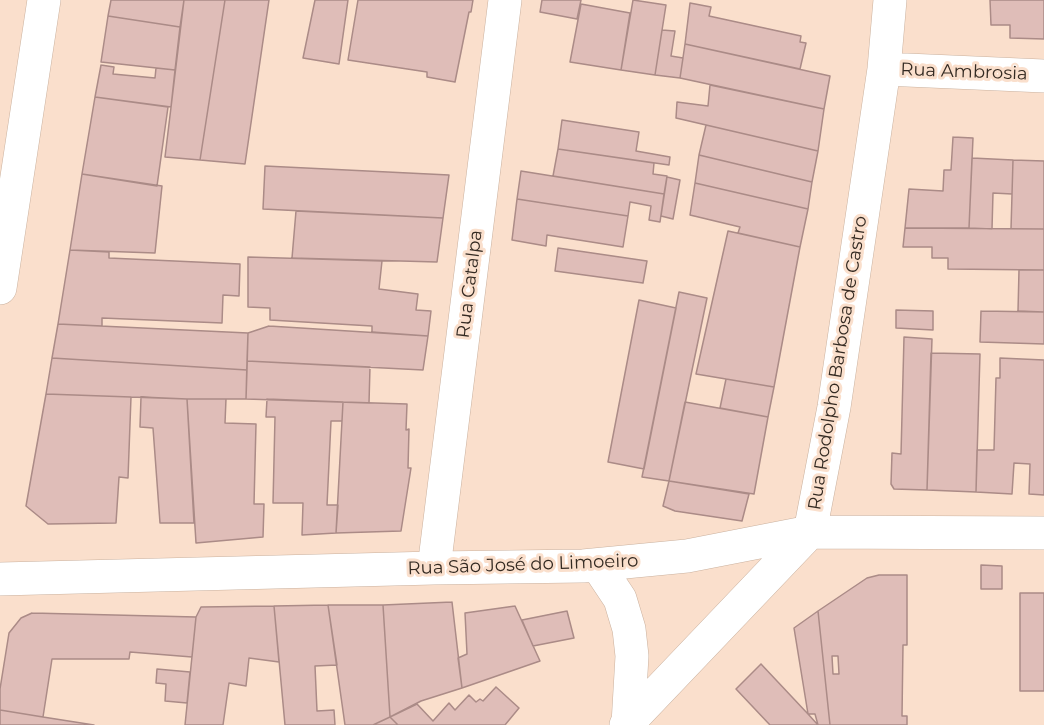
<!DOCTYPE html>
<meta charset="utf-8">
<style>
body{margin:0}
canvas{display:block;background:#fadfcc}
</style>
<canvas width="1044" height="725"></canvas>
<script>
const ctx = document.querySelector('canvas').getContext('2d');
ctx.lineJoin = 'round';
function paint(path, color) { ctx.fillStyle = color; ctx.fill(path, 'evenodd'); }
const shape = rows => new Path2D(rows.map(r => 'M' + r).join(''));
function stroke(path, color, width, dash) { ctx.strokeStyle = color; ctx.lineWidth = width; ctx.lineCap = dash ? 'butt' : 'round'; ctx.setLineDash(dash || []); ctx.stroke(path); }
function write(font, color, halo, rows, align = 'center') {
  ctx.font = font + ' Montserrat,sans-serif'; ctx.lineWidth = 6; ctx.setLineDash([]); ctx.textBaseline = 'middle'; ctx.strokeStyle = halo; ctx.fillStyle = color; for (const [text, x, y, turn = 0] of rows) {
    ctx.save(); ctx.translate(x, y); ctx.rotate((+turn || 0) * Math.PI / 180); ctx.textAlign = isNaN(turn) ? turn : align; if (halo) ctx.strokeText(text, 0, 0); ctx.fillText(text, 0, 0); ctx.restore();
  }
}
const building = shape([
 [111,0,184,0,180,27,108,16,111,0],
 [184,0,225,0,200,160,165,157,184,0],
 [225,0,269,0,245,164,200,160,225,0],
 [315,0,348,0,339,64,303,58,315,0],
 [358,0,473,0,471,12,469,12,455,82,427,77,427,72,348,60,358,0],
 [542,0,581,0,577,19,540,12,542,0],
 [633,0,666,5,655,75,621,70,633,0],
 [990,0,1044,0,1044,39,1010,38,1010,25,991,25,990,0],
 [690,3,711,7,709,16,801,36,800,42,806,43,800,69,685,44,690,3],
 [581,4,630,13,621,70,570,62,581,4],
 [108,16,180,27,175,70,101,62,108,16],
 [662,30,675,31,671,56,683,58,680,78,655,75,662,30],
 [685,44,830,76,824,109,680,78,685,44],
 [101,65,114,67,113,74,155,78,156,68,175,70,171,107,95,97,101,65],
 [710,85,824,109,818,151,676,118,677,102,708,106,710,85],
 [95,97,168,107,157,186,82,174,95,97],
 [562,120,639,132,636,151,670,157,669,165,558,149,562,120],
 [706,125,818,151,812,182,699,155,706,125],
 [953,137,973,138,969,228,905,228,909,189,943,191,944,170,951,170,953,137],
 [558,149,654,163,653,174,667,176,664,194,553,176,558,149],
 [699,155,812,182,808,209,695,183,699,155],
 [972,158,1013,160,1012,194,993,193,992,229,969,228,972,158],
 [1013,160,1044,161,1044,229,1011,229,1013,160],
 [265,166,449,175,443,218,263,209,265,166],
 [521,171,664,194,660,222,649,220,651,206,630,202,628,216,517,199,521,171],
 [82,174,162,186,155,253,70,250,82,174],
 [667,177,680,180,673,219,661,216,667,177],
 [695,183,808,209,800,247,738,233,740,227,690,215,695,183],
 [517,199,628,216,623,247,547,235,546,246,512,240,517,199],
 [296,211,443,218,437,262,292,258,296,211],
 [905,228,1044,229,1044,270,948,269,948,258,932,258,932,247,903,247,905,228],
 [728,231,800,247,774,387,696,374,728,231],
 [558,248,647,261,643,283,555,271,558,248],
 [70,250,109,252,109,258,240,264,239,296,223,295,222,323,102,318,102,326,58,324,70,250],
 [248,257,382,261,379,289,418,294,416,310,431,311,428,336,372,332,372,326,270,320,270,308,248,307,248,257],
 [1019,270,1044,270,1044,312,1018,311,1019,270],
 [679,292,707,298,669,481,642,477,679,292],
 [639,300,676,308,644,469,608,462,639,300],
 [896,310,933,311,933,330,896,328,896,310],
 [981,311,1044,312,1044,344,980,342,981,311],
 [58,324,248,333,247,370,52,358,58,324],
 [269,326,428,336,423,370,247,361,248,333,269,326],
 [904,337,932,339,927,490,894,489,891,484,892,453,901,454,904,337],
 [931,353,980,354,976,492,927,490,931,353],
 [52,358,247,370,246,399,187,399,46,394,52,358],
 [1000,358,1044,360,1044,495,1029,494,1030,464,1014,463,1012,494,976,492,977,450,994,450,996,378,1000,378,1000,358],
 [247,361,370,367,369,403,246,399,247,361],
 [726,379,774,387,768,417,720,408,726,379],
 [46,394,131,397,128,478,119,477,116,523,48,524,26,506,46,394],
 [141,397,187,399,194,523,160,523,153,428,140,427,141,397],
 [187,399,226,399,225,423,256,424,254,504,264,504,263,537,196,543,187,399],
 [267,399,343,402,342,421,331,421,327,505,338,505,336,533,302,535,303,503,273,503,275,417,266,417,267,399],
 [343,402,407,404,406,430,409,429,408,468,411,468,401,531,336,533,343,402],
 [685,402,768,417,754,494,669,481,685,402],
 [669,481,749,494,742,521,675,511,663,506,669,481],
 [981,565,1002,566,1002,589,981,589,981,565],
 [879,575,907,575,907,645,903,645,902,716,907,716,907,725,830,725,818,611,867,578,879,575],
 [832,656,838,656,839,674,833,674,832,656],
 [1020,593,1044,593,1044,691,1020,691,1020,593],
 [452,602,462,688,421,701,390,717,383,605,452,602],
 [328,605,337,665,315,666,317,711,334,710,335,725,285,725,274,606,328,605],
 [328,605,383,605,390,717,373,725,345,725,328,605],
 [274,606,279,662,249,658,246,686,229,683,223,725,185,725,196,617,201,607,274,606],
 [515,606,540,661,462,688,458,658,467,654,465,613,515,606],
 [567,611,574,638,533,646,522,620,567,611],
 [818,611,830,725,818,725,815,714,808,714,794,628,818,611],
 [32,613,196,617,192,657,130,652,129,659,52,659,43,717,0,710,0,689,9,633,21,618,32,613],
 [761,664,808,714,818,725,770,725,736,689,761,664],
 [157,669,190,672,187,703,165,701,166,684,156,683,157,669],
 [496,687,519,708,505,725,398,725,390,717,417,704,433,721,449,703,455,710,469,695,476,702,480,699,483,701,496,687],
 [0,710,43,717,94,725,0,725,0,710],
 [390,717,398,725,373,725,390,717]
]);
paint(building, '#dfbdb8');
stroke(building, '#ab8b87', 1.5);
const minor = shape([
 [884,69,1044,76],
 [598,566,620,599,629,629,632,656,628,724],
 [434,568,505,0],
 [0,579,434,568,583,566,687,556,810,532,1044,533],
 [626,725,810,532,834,407,884,69,890,0]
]);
const secondary = shape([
 [0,288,44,0]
]);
stroke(minor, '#cab19e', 34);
stroke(secondary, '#cab19e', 34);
stroke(minor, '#fff', 33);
stroke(secondary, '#fff', 33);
write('18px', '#342a22', '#fadfcc', [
 ["Rua Ambrosia",964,72,2],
 ["Rua Catalpa",470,284,-83],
 ["Rua Rodolpho Barbosa de Castro",838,363,-81],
 ["Rua São José do Limoeiro",523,565,-2]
]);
</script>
